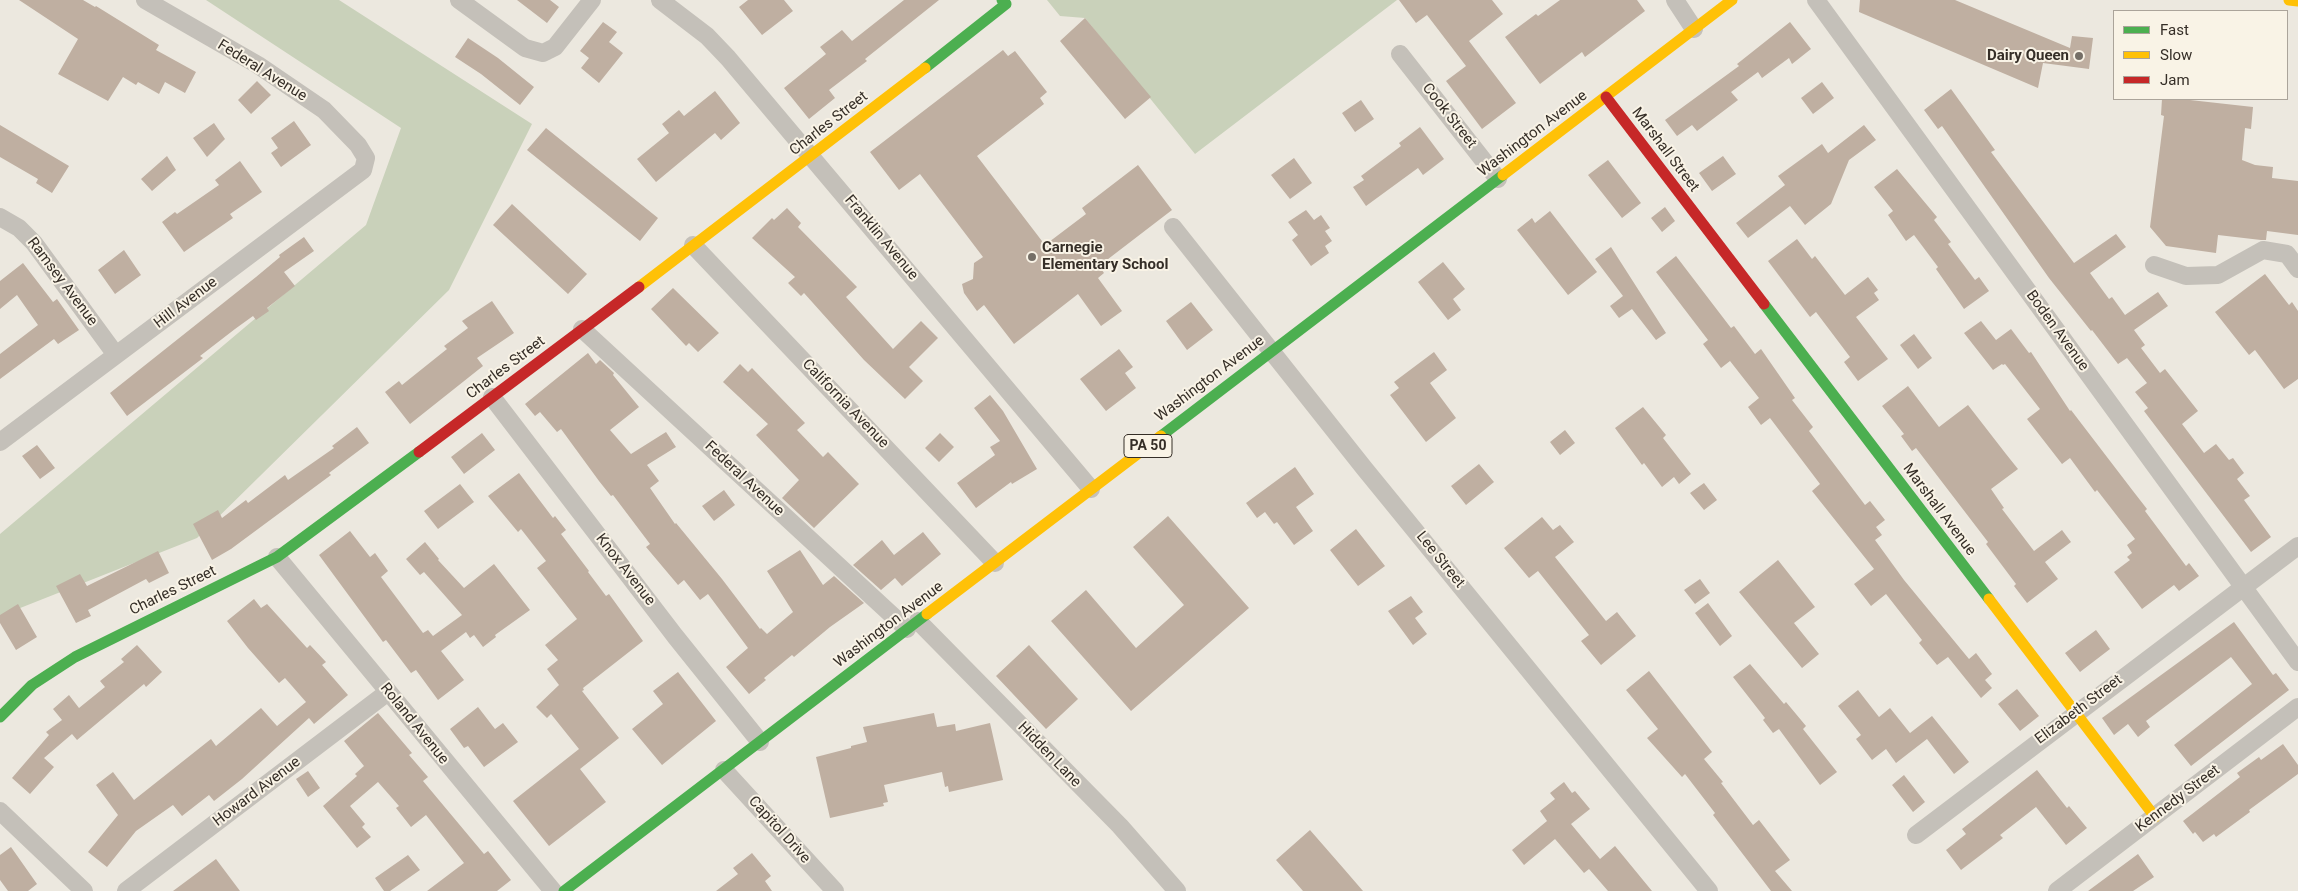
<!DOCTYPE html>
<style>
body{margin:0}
#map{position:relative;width:2298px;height:891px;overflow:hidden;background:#ece8df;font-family:Roboto,sans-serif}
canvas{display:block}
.legend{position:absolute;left:2113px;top:10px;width:175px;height:90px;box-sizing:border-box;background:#f9f3e6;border:1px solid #aba49a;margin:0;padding:6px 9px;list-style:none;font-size:15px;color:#352e27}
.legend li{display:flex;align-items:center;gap:10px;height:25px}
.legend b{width:25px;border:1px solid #aba49a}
</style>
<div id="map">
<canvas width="2298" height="891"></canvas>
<ul class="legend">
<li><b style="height:6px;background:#4caf50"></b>Fast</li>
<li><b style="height:6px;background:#ffc107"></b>Slow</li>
<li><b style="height:6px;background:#c62828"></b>Jam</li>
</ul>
</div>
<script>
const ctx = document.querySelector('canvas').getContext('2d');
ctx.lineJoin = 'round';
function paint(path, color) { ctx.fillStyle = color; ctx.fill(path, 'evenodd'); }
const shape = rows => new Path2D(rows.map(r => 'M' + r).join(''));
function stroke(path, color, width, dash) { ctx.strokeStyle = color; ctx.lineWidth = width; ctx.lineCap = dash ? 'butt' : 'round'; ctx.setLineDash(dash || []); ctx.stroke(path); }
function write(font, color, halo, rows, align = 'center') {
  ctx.font = font + ' Roboto,sans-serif'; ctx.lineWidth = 4; ctx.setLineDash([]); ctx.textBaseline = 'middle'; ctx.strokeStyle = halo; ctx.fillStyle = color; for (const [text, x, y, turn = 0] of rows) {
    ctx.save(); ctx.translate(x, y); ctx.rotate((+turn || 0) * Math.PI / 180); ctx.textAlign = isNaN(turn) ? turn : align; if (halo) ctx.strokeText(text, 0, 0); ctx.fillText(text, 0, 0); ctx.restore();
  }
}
paint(shape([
 [206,0,339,0,532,124,449,290,197,538,0,616,0,534,366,225,401,128],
 [1047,0,1397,0,1195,154,1085,18,1060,16]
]), '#c9d1ba');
paint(shape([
 [19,0,83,0,95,7,96,6,159,45,156,50,196,72,185,93,165,82,159,94,138,82,136,85,123,77,108,101,58,74,78,39],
 [517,0,550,0,559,7,547,23],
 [748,0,784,0,793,11,762,35,739,7],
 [904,0,939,0,865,59,867,61,829,90,835,98,809,119,784,88,826,54,820,47,842,30,852,41],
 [1399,0,1492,0,1503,14,1469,41,1516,103,1482,129,1446,81,1466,66,1427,15,1416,23],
 [1560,0,1637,0,1645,11,1585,57,1582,52,1540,84,1505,37,1536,14,1538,16],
 [1860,0,1955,0,2070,48,2072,36,2093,38,2089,69,2043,63,2038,88,1859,12],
 [1085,18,1151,97,1125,119,1060,41],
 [603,22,617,32,609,42,623,53,599,83,581,68,589,58,580,51],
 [1790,22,1811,49,1792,64,1789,58,1762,78,1758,72,1731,92,1738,100,1697,131,1692,125,1677,136,1665,120,1739,66,1737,64],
 [468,38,498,58,534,87,520,105,481,74,455,57],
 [1003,50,1008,56,1015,51,1047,92,1040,98,1044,104,977,156,1045,245,1086,214,1082,208,1138,165,1172,210,1099,266,1104,273,1098,278,1122,311,1101,326,1078,294,1014,344,984,305,977,311,964,293,962,284,973,279,974,263,983,257,920,174,899,190,870,152],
 [257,81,271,95,251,114,238,100],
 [1822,82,1834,98,1813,114,1801,98],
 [1951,89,1995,150,1991,152,2074,263,2116,234,2126,247,2090,273,2109,299,2112,297,2125,315,2158,292,2168,306,2134,330,2145,345,2141,348,2160,373,2165,369,2198,411,2182,424,2204,453,2216,444,2229,460,2233,458,2244,473,2237,479,2250,496,2244,500,2271,537,2251,552,2144,411,2148,408,2135,392,2147,383,2127,358,2118,364,2092,330,2091,331,2049,278,1942,126,1938,129,1924,110],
 [715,91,740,123,721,140,715,133,656,182,637,159,669,133,662,124,679,110,684,116],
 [2162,99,2181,99,2253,107,2251,129,2245,128,2242,160,2255,165,2273,167,2272,178,2298,181,2298,235,2267,231,2266,240,2261,240,2218,235,2216,253,2166,246,2150,227,2164,116,2161,115],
 [1361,100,1374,119,1355,132,1342,113],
 [294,121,311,145,281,167,271,153,278,148,271,138],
 [214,123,225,139,207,157,193,138],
 [0,125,69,166,52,193,36,183,38,179,0,157],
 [1864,125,1876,140,1849,160,1831,204,1805,225,1790,206,1748,238,1736,223,1785,185,1778,176,1822,144,1828,153],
 [1420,127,1444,159,1423,175,1418,168,1366,206,1353,187,1364,180,1361,176,1401,146,1399,143],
 [546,128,658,218,640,241,527,150],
 [167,156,176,170,152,191,141,179],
 [1723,156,1736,174,1712,191,1699,173],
 [1294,158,1312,183,1290,199,1271,175],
 [1608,160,1641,203,1622,218,1588,175],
 [240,161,262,192,230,214,233,218,184,252,162,222,175,212,177,214,219,185,215,180],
 [1897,169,1937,217,1934,220,1951,242,1948,244,1975,280,1979,277,1989,291,1964,309,1936,269,1938,267,1914,235,1906,241,1888,215,1893,211,1874,187],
 [512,204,587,274,568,294,493,225],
 [1665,207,1675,221,1662,232,1651,218],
 [787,208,801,223,798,227,857,287,846,297,893,349,921,321,938,338,909,367,923,381,905,399,864,360,804,293,801,296,788,283,795,277,752,238,772,218,774,220],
 [1306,210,1314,220,1321,215,1330,228,1325,231,1332,241,1325,246,1329,253,1311,266,1292,240,1298,235,1288,222],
 [1550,211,1597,272,1568,295,1517,230,1532,218,1535,223],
 [304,237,314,251,284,272,295,286,267,308,269,311,256,320,253,316,235,329,200,356,203,358,127,416,110,393,256,277,280,257,279,255],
 [1797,239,1812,259,1815,256,1845,295,1868,277,1878,290,1874,293,1879,300,1856,317,1888,359,1858,381,1844,362,1850,357,1816,312,1810,317,1768,261],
 [1611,247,1666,333,1656,340,1632,309,1619,318,1610,306,1623,296,1595,259],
 [124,250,141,275,115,294,98,270],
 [1676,256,1731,328,1734,326,1755,354,1761,349,1795,398,1792,400,1813,427,1809,431,1865,505,1870,501,1885,520,1876,527,1882,535,1875,540,1904,580,1969,659,1976,653,1992,674,1985,680,1992,688,1981,698,1948,657,1937,665,1919,643,1922,640,1886,594,1871,606,1854,584,1874,569,1812,491,1820,484,1770,418,1761,425,1748,407,1759,398,1730,361,1721,368,1703,344,1708,340,1656,272],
 [1443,262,1465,289,1453,299,1461,310,1448,320,1418,282],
 [23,263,53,302,57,299,79,330,58,344,54,339,0,379,0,354,38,325,17,295,0,309,0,281],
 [2265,274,2289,305,2292,302,2298,311,2298,379,2284,389,2255,350,2249,355,2215,312],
 [673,288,719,333,698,352,689,343,686,346,651,309],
 [492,301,514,333,477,358,483,366,410,424,385,392,399,381,402,385,447,349,444,346,468,328,462,321],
 [1191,302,1213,330,1187,350,1166,321],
 [1981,321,1996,340,2011,329,2029,353,2031,352,2070,411,2071,410,2133,491,2147,509,2145,511,2186,566,2189,563,2199,576,2179,591,2174,585,2142,609,2114,572,2130,560,2127,557,2132,553,2127,545,2135,539,2097,490,2095,492,2070,458,2062,464,2027,419,2040,409,2005,364,2003,365,2002,364,1993,370,1964,333],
 [1914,334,1932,358,1918,369,1900,345],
 [1119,349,1133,367,1125,373,1136,388,1106,411,1080,379],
 [1434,352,1447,370,1430,383,1456,418,1426,442,1390,395,1399,388,1394,382],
 [588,353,596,364,600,360,614,373,613,375,639,407,610,430,631,454,666,432,676,447,647,465,659,481,650,488,675,524,676,523,722,579,760,629,761,628,767,634,793,612,767,571,800,550,823,585,834,576,864,603,830,627,794,657,792,655,764,678,766,680,749,694,726,667,748,648,708,594,700,600,684,580,678,585,646,547,650,544,613,495,611,496,599,481,561,429,557,432,540,412,535,416,525,404],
 [740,364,748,372,752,368,805,423,797,430,823,457,828,452,859,484,814,528,782,498,799,480,756,435,768,424,723,382],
 [1908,386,1939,427,1968,405,2006,454,2018,469,1991,489,2004,508,2002,509,2034,551,2062,530,2071,542,2045,562,2058,579,2027,603,2014,586,2016,584,1986,544,1988,542,1916,448,1912,451,1901,436,1904,434,1882,406],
 [990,395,1003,411,1037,469,1012,484,1011,482,976,508,957,483,995,455,990,447,1000,441,974,408],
 [1643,407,1666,435,1663,438,1691,474,1679,484,1674,477,1662,487,1644,463,1642,465,1615,428],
 [357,427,369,443,329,473,331,475,231,549,212,560,193,524,218,510,222,518,246,500,248,503,285,475,288,480,334,448,332,446],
 [1565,430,1575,443,1560,455,1550,442],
 [482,433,495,450,464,474,451,457],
 [940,433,954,447,939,462,925,448],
 [37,445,55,468,40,479,22,456],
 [1479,464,1494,482,1466,505,1451,486],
 [1295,467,1314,494,1296,507,1313,531,1294,545,1277,522,1274,524,1265,512,1257,518,1246,503],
 [519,473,553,518,555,516,566,530,561,534,589,571,588,572,606,596,609,594,643,641,583,688,584,690,582,691,619,738,580,769,606,802,549,846,513,801,579,749,551,714,547,718,536,707,559,685,547,669,558,660,545,645,577,619,537,568,546,561,521,529,518,532,488,496],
 [1704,483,1717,500,1704,510,1690,493],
 [460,484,474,502,438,529,424,511],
 [724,490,735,505,714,521,702,506],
 [1168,516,1249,608,1131,711,1051,621,1086,590,1136,648,1184,605,1133,547],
 [1542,517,1553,530,1560,525,1574,542,1555,557,1606,621,1617,612,1636,636,1601,665,1581,641,1589,635,1538,571,1529,578,1504,548],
 [1356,529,1385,566,1358,586,1330,550],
 [350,531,370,557,375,553,388,571,381,577,423,633,428,630,433,636,462,615,424,572,420,575,406,559,425,542,439,559,438,560,464,588,494,564,530,610,495,635,496,637,483,647,474,635,470,638,466,632,441,651,464,680,438,700,416,670,411,673,386,640,383,642,319,555],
 [923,532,941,554,902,586,895,578,881,590,853,565,882,540,894,555],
 [158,551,169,573,149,583,146,579,88,610,91,616,76,623,56,586,80,574,87,586],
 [1778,560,1815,607,1794,623,1819,654,1802,668,1739,592],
 [1700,579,1710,593,1695,604,1684,590],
 [1411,596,1423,612,1415,618,1427,634,1413,645,1388,611],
 [254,599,261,608,267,604,307,648,310,645,326,662,322,665,348,695,314,724,309,718,242,779,214,801,209,795,182,816,173,805,136,831,107,867,88,852,118,815,96,785,113,772,134,800,211,739,216,746,261,708,277,726,306,702,285,678,279,683,248,648,227,621],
 [1708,603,1732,636,1720,646,1695,613],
 [18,604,37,637,16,650,0,623,0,615],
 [2234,622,2273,675,2276,673,2289,690,2191,766,2174,745,2252,684,2231,657,2146,721,2150,727,2138,737,2128,724,2114,735,2102,718],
 [2096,630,2110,649,2080,672,2065,653],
 [137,645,162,672,146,687,144,684,77,740,72,734,44,758,54,767,30,794,12,778,49,735,46,732,62,720,53,709,69,695,79,708,105,687,100,681,124,662,121,659],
 [1029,645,1078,699,1046,729,996,676],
 [1750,664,1784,704,1786,702,1806,726,1803,729,1837,772,1820,785,1779,729,1773,733,1763,720,1765,718,1733,677],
 [1649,671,1712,752,1704,759,1723,782,1721,783,1753,825,1759,820,1790,860,1775,871,1792,891,1771,891,1713,815,1715,813,1685,774,1682,777,1647,738,1658,729,1626,690],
 [678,672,716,721,662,765,632,729,663,704,653,691],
 [2017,689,2039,716,2020,731,1998,704],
 [1858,690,1879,717,1890,708,1910,733,1932,716,1969,762,1954,774,1927,739,1896,763,1886,749,1872,760,1856,739,1861,735,1838,706],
 [478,707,495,729,503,723,518,742,484,767,468,746,464,748,450,729],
 [378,713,412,753,409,755,428,777,423,781,484,854,488,851,511,880,497,891,427,891,464,863,426,815,411,827,396,808,399,806,378,782,350,806,365,824,362,827,371,837,357,848,323,806,357,776,355,774,364,766,344,741],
 [934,713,937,727,955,724,956,731,990,723,1003,780,949,792,948,786,945,787,942,772,884,785,888,802,883,803,884,806,830,818,816,757,851,748,851,746,867,742,863,727],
 [2283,744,2298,765,2298,774,2249,810,2250,812,2216,837,2214,834,2203,842,2195,832,2193,834,2183,821,2240,777,2237,773,2259,757,2261,760],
 [2037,770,2067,808,2069,806,2087,828,2066,845,2036,807,2000,835,2003,838,1961,870,1946,850,1966,834,1962,829],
 [308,771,320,788,308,797,296,779],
 [1904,775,1925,802,1913,812,1892,785],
 [1564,782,1572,793,1575,791,1590,809,1571,824,1600,859,1615,846,1652,891,1608,891,1589,869,1584,873,1555,839,1524,865,1512,850,1547,821,1540,811,1555,799,1550,793],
 [1310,830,1344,869,1363,891,1303,891,1276,860],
 [11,847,37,884,28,891,8,891,0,880,0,855],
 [752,853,771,876,765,881,772,891,716,891,738,874,733,868],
 [2138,854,2154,877,2133,891,2088,891],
 [408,855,420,870,390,891,384,891,375,878],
 [216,859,240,891,173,891]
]), '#bfafa1');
stroke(shape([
 [459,0,525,48,543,53,555,47,592,0],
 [660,0,707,36,728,58,1091,489],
 [1675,0,1694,29],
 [1816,0,2298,662],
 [1400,54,1498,179],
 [0,217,19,228,34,243,116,355],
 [1173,227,1364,468,1709,891],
 [693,245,995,563],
 [2154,265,2186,276,2218,275,2263,250,2287,254,2298,269],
 [582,329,907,629],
 [492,397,675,636,760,742],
 [0,442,363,170,366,158,358,145,324,110,258,65,145,0],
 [277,557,553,891],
 [918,621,1120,826,1177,891],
 [724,770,835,891],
 [0,811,84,891],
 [1916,835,2298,546],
 [126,891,388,692],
 [2057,891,2298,707]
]), '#c4c0b9', 18);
stroke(shape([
 [925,68,1006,4,1002,0],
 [1764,304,1989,599],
 [1161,436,1503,175],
 [0,717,32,685,75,657,277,557,419,452],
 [564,891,927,614]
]), '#4caf50', 11);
stroke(shape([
 [2289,0,2298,1],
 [1503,175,1732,0],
 [639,287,925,68],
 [1989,599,2155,817],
 [927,614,1161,436]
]), '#ffc107', 11);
stroke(shape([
 [1606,97,1764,304],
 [419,452,639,287]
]), '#c62828', 11);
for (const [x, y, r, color] of [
 [2079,56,5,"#756f67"],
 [1032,257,5,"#756f67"]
]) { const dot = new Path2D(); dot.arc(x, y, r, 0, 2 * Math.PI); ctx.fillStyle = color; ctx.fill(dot); stroke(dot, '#f9f3e6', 2); }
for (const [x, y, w] of [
 [1148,446,48]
]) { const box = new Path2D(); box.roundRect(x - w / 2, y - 11.5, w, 23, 4); ctx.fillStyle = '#f9f3e6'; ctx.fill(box); stroke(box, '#352e27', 1); }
write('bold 14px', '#352e27', null, [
 ["PA 50",1148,446]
]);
write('bold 15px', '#352e27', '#f9f3e6', [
 ["Dairy Queen",2069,56],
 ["Carnegie",1042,248,"left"],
 ["Elementary School",1042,265,"left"]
], 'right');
write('15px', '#352e27', '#f9f3e6', [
 ["Federal Avenue",262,71,32],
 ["Cook Street",1449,116,52],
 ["Charles Street",829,124,-38],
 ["Washington Avenue",1533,134,-37],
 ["Marshall Street",1665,150,53],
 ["Franklin Avenue",881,238,50],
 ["Ramsey Avenue",62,282,53],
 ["Hill Avenue",186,303,-37],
 ["Boden Avenue",2057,331,54],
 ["Charles Street",506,368,-37],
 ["Washington Avenue",1210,379,-37],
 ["California Avenue",845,404,46],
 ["Federal Avenue",744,479,43],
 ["Marshall Avenue",1939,510,53],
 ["Lee Street",1440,560,51],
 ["Knox Avenue",625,570,52],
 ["Charles Street",173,591,-26],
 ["Washington Avenue",889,625,-37],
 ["Elizabeth Street",2079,710,-37],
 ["Roland Avenue",414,724,51],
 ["Hidden Lane",1049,755,46],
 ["Howard Avenue",257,792,-37],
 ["Kennedy Street",2178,799,-37],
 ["Capitol Drive",779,830,48]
]);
</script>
